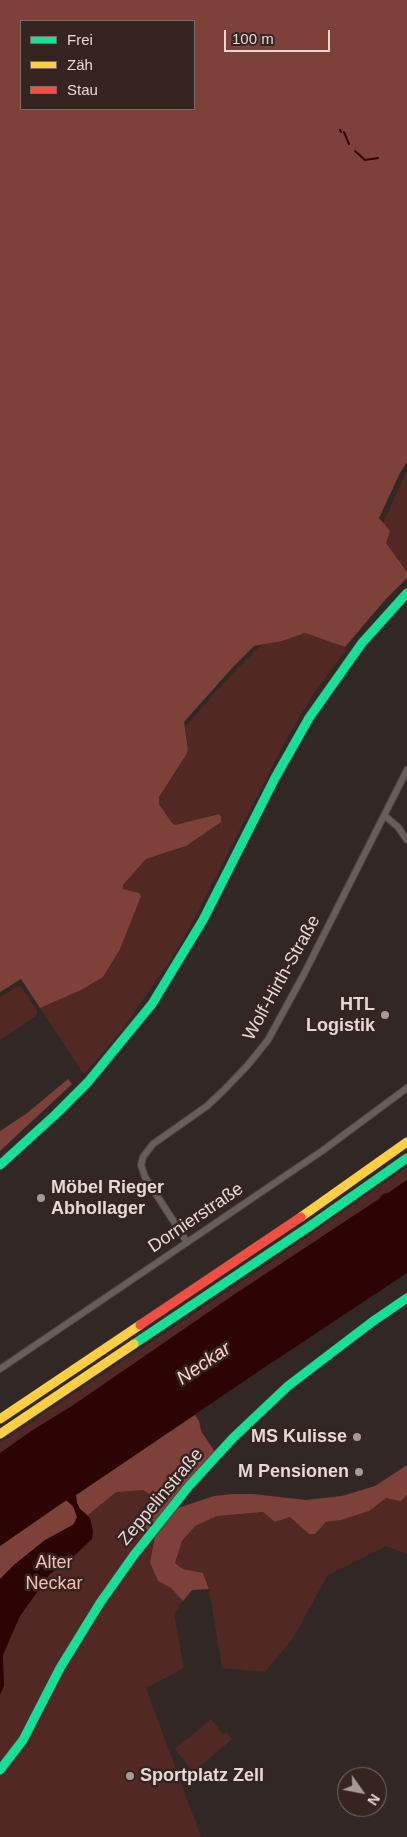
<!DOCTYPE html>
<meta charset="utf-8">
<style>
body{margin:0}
#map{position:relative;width:407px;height:1837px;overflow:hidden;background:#312826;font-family:Helvetica,sans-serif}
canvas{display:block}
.legend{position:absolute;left:20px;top:20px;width:175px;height:90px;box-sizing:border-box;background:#362421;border:1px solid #7c6c69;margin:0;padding:6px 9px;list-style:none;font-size:15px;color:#e5d8d6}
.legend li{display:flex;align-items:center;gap:10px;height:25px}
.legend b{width:25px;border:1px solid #7c6c69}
.north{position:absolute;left:337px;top:1767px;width:50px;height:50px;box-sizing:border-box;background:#362421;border:1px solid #7c6c69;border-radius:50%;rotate:123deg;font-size:14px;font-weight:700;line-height:20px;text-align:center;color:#e5d8d6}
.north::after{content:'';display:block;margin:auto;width:18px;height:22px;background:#a69a98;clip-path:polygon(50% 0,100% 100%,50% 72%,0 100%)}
.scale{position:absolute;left:224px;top:30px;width:106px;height:22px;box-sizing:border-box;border:2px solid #e5d8d6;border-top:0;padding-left:6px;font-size:15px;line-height:18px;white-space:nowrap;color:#e5d8d6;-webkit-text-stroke:4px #362421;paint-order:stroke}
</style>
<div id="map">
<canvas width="407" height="1837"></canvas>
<ul class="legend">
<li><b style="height:6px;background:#16e098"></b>Frei</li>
<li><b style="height:6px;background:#ffcf43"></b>Zäh</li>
<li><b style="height:6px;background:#f24e42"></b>Stau</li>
</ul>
<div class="north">N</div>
<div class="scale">100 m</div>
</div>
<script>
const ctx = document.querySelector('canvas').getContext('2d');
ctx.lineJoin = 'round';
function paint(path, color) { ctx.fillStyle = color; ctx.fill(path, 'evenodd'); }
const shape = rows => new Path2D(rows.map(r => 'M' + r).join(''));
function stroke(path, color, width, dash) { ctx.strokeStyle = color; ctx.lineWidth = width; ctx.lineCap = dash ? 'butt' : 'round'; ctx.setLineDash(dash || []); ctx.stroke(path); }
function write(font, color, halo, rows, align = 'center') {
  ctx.font = font + ' Helvetica,sans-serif'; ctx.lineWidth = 5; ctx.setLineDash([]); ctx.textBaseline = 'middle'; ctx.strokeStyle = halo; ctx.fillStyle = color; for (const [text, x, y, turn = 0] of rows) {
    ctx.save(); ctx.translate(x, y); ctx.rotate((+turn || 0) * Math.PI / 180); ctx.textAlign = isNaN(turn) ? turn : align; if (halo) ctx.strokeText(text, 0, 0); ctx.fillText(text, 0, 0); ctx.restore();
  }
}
paint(shape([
 [407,470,407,572,386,543,383,523],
 [305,633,345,647,345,651,312,696,286,740,198,912,172,958,122,1030,85,1073,83,1073,40,1008,81,990,139,893,123,889,123,885,146,859,182,848,218,814,175,825,172,823,159,804,159,797,186,755,188,750,185,727,231,675,261,645,282,641],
 [18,986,21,987,37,1010,37,1015,0,1040,0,997],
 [407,1167,407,1180,388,1193,383,1194,379,1199,232,1296,72,1406,33,1430,0,1453,0,1443,265,1266],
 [195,1415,199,1421,201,1431,215,1451,145,1534,118,1571,24,1731,0,1765,0,1546],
 [407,1495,407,1554,386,1546,328,1575,293,1638,265,1672,222,1668,208,1583,203,1573,183,1569,175,1563,182,1541,195,1526,217,1516,263,1512,275,1522,290,1517,309,1534,316,1533,328,1521,338,1521,386,1498,402,1500],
 [156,1531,150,1558,158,1581,171,1588,183,1601,174,1614,184,1668,146,1688,201,1837,0,1837,0,1774,8,1765,103,1605],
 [211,1719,223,1734,226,1732,232,1739,193,1772,175,1749]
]), '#512823');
paint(shape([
 [0,0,407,0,407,462,400,473,379,518,390,531,386,543,407,572,407,578,385,600,345,647,305,633,282,641,254,646,233,667,184,722,188,750,186,755,159,797,159,804,172,823,175,825,219,814,221,817,221,822,186,846,146,859,123,885,123,889,139,893,141,896,120,949,103,977,81,990,40,1008,21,979,0,992],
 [194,21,194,109,21,109,21,21],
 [68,1079,72,1084,0,1151,0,1131,26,1114],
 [195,1415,199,1421,201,1431,215,1452,145,1534,138,1526,152,1498,151,1495,143,1490,116,1492,88,1515,80,1509,77,1503,76,1495],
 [407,1465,407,1495,402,1500,400,1501,386,1498,369,1511,341,1520,326,1522,315,1534,309,1534,290,1517,275,1522,263,1512,217,1516,195,1526,182,1541,175,1563,183,1569,203,1573,209,1589,192,1590,183,1601,171,1588,158,1581,150,1562,156,1531,176,1507,178,1508,214,1496,233,1494,253,1494,306,1500,342,1496,375,1486],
 [67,1500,76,1511,77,1518,74,1524,47,1539,15,1564,0,1579,0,1546]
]), '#7e413a');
paint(shape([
 [407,1180,407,1273,262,1369,76,1495,77,1503,80,1509,90,1518,93,1531,92,1539,73,1557,50,1574,20,1616,3,1655,4,1686,0,1695,0,1579,15,1564,45,1540,73,1525,77,1517,73,1506,66,1500,0,1546,0,1453,33,1430,72,1406,232,1296,379,1199,383,1194,388,1193]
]), '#2c0403');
stroke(shape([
 [340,130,341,132],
 [344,132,349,144],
 [355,151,365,160,378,158]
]), '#2c0403', 2);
const street = shape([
 [385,816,398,827,407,840],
 [187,1242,145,1177,141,1165,143,1157,153,1144,207,1106,223,1091,247,1066,268,1040,304,974,407,770],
 [0,1369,322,1151,407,1088]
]);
const fast = shape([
 [0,1165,55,1115,88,1082,152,1004,203,920,275,778,309,718,362,643,407,593],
 [134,1344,310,1226,407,1158],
 [0,1770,23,1740,60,1668,100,1603,134,1555,189,1486,233,1438,288,1386,372,1322,407,1298]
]);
const slow = shape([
 [301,1217,407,1142],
 [0,1419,140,1325],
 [0,1434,134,1344]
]);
const jam = shape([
 [140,1325,301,1217]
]);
stroke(street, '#4d4543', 8);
stroke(fast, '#4d4543', 10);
stroke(slow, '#4d4543', 10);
stroke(jam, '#4d4543', 10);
stroke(street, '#675d5b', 6);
stroke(fast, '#16e098', 9);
stroke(slow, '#ffcf43', 9);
stroke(jam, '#f24e42', 9);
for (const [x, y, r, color] of [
 [385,1015,5,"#a69a98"],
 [41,1198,5,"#a69a98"],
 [357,1437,5,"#a69a98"],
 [359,1472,5,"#a69a98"],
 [130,1776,5,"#a69a98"]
]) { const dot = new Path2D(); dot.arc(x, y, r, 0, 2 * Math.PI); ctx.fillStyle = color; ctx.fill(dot); stroke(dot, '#362421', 2); }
write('18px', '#e5d8d6', '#362421', [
 ["Wolf-Hirth-Straße",282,978,-61],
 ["Dornierstraße",196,1218,-34],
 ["Zeppelinstraße",161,1497,-50]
]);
write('bold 18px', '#e5d8d6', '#362421', [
 ["HTL",375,1005],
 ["Logistik",375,1026],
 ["Möbel Rieger",51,1188,"left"],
 ["Abhollager",51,1209,"left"],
 ["MS Kulisse",347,1437],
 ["M Pensionen",349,1472],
 ["Sportplatz Zell",140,1776,"left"]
], 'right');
write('18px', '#fbbcb3', '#362421', [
 ["Alter",54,1563],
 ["Neckar",54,1584]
]);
write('italic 19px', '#fed2cc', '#362421', [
 ["Neckar",204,1364,-34]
]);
</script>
